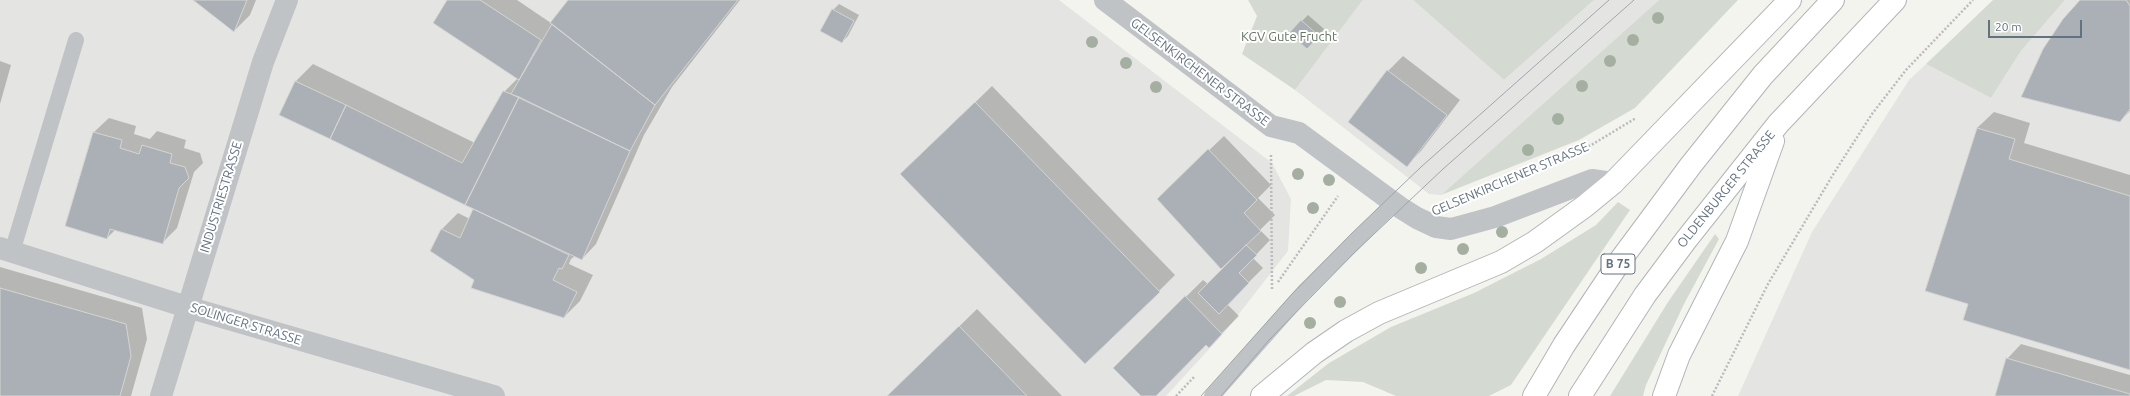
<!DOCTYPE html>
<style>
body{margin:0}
#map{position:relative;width:2130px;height:396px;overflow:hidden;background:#f4f4ef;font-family:Ubuntu,sans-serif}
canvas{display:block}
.scale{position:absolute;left:1988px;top:20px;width:94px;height:18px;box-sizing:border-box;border:2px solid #637280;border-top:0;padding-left:5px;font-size:12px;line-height:14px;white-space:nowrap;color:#637280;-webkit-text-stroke:3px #fff;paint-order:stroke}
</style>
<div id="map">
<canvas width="2130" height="396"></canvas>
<div class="scale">20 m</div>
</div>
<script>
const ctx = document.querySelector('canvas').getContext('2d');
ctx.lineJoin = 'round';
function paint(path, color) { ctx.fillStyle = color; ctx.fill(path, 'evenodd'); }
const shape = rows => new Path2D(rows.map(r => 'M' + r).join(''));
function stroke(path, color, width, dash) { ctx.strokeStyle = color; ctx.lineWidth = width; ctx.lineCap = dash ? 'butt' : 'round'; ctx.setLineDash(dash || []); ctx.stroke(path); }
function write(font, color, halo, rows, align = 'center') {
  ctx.font = font + ' Ubuntu,sans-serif'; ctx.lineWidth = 4; ctx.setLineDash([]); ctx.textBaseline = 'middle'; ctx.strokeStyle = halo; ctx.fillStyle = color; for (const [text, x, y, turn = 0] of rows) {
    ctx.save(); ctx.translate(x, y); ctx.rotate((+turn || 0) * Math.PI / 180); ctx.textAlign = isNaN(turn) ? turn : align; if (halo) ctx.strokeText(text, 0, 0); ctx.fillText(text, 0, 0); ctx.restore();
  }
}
paint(shape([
 [0,0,1059,0,1272,163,1291,199,1288,251,1224,333,1166,396,0,396],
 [1363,0,1413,0,1504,80,1594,0,1659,0,1441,195,1429,194,1295,90],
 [2065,0,2130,0,2130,396,1738,396,1812,232,1909,80,1926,64,1991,98,2021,51]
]), '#e4e5e3');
paint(shape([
 [1248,0,1363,0,1295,90,1242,54,1257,16],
 [1413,0,1594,0,1504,80],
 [1659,0,1738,0,1635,108,1579,140,1441,195],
 [1993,0,2065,0,2021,51,1991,98,1926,64],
 [1618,202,1630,210,1511,385,1489,396,1396,396,1363,382,1326,380,1294,396,1287,396,1329,363,1391,327,1474,293,1541,259,1596,225],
 [1715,234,1719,239,1684,304,1646,385,1643,396,1610,396,1668,302]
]), '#d4dad1');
paint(shape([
 [194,0,256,0,250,15,234,31],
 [449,0,517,0,551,23,569,0,740,0,672,87,644,135,596,244,582,259,575,256,571,259,569,264,593,275,580,301,564,317,475,280,442,229,458,213,470,219,475,209,296,81,313,64,475,143,504,92,518,78],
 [2082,0,2130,0,2130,111,2120,121],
 [839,4,859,15,848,36,842,42,833,10],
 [1308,15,1324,29,1313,42,1302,21],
 [1403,56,1460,100,1421,151,1407,165,1349,121,1388,71],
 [0,61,11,65,0,104],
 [992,86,1175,275,1159,291,918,158],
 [1994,112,2030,123,2024,143,2130,175,2130,369,1969,303,1977,128],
 [109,118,136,126,134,134,150,139,157,131,186,140,184,148,200,153,203,163,194,172,177,228,162,243,116,229,107,238,94,132],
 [1224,136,1271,185,1258,198,1275,215,1260,230,1270,240,1253,258,1263,268,1227,304,1239,316,1209,346,1206,344,1154,396,1143,396,1114,368,1203,280,1208,284,1223,269,1158,199],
 [0,267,142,308,147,339,131,396,0,396],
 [977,309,1062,396,888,396],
 [2021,344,2130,375,2130,396,1996,396,2007,359]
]), '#0003');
const building = shape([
 [193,0,247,0,234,32,193,0],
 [447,0,480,0,541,40,519,80,433,23,447,0],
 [568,0,738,0,655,105,550,23,568,0],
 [2080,0,2126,0,2130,6,2130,109,2120,122,2021,97,2043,49,2063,19,2080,0],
 [832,9,854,21,842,43,820,31,832,9],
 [1301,20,1319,36,1307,49,1289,33,1301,20],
 [552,24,655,105,630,151,511,94,552,24],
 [1387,70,1447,115,1407,167,1348,122,1387,70],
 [295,81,346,105,330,139,279,115,295,81],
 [503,91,519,97,465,205,330,139,346,105,462,163,503,91],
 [519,97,630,151,582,260,465,205,519,97],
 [975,102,1160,292,1085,364,900,174,975,102],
 [1977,128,2015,139,2009,159,2130,196,2130,370,1963,320,1968,304,1925,291,1977,128],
 [93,132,122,140,120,148,139,154,142,145,172,154,170,163,185,167,189,178,179,188,163,244,110,229,107,239,65,226,93,132],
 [1208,149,1257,200,1244,213,1261,231,1221,269,1157,199,1208,149],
 [473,209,569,255,562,269,559,268,553,280,577,292,564,318,471,288,474,280,430,251,441,229,460,238,473,209],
 [1246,245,1257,255,1239,273,1249,283,1219,314,1198,293,1246,245],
 [0,288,126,324,131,356,120,396,0,396,0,288],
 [1185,296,1222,334,1209,348,1206,345,1156,396,1141,396,1113,368,1185,296],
 [959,326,1027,396,887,396,959,326],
 [2006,358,2130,394,2130,396,1995,396,2006,358]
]);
paint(building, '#aab0b5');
stroke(building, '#d5d5d2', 1);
const highway = shape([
 [1262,396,1314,353,1346,331,1379,313,1501,262,1535,242,1585,206,1613,183,1790,0],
 [1534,396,1564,345,1622,258,1691,165,1763,75,1833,0],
 [1580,396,1645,295,1686,240,1778,124,1895,0],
 [1664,396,1679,355,1737,241,1773,141]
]);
stroke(highway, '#b2b5b8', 24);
stroke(shape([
 [1271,155,1272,289],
 [1541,168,1593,144,1636,118],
 [1278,282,1338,196],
 [1176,396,1194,377],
 [1712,396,1768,284,1834,173,1872,114,1906,70,1973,0]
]), '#b9bbbd', 2.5, [2, 2]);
stroke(shape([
 [12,252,76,40],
 [1212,396,1303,293,1394,203]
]), '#bfc3c6', 16);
stroke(shape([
 [1105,0,1271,126,1299,133,1401,208,1417,218,1436,227,1451,229,1495,217,1592,180,1613,183],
 [0,248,187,307,494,396],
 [161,396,263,62,287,0]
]), '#bfc3c6', 22);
stroke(highway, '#fff', 22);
stroke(shape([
 [1201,396,1292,294,1351,234,1421,167,1609,0],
 [1221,396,1269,340,1356,251,1443,169,1634,0]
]), '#a0a5ab', 1);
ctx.fillStyle = '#a5afa1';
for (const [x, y] of [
 [1658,18],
 [1633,40],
 [1092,42],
 [1610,61],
 [1126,63],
 [1582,86],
 [1156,87],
 [1558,119],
 [1528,150],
 [1298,174],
 [1329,180],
 [1313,208],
 [1502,232],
 [1463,249],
 [1421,268],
 [1340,302],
 [1310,323]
]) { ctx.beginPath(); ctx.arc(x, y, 6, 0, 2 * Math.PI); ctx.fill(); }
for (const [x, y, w] of [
 [1618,264,34]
]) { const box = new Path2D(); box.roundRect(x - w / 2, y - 10, w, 20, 3); ctx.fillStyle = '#fff'; ctx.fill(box); stroke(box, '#637280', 1); }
write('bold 12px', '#637280', null, [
 ["B 75",1618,264]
]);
write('13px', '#657762', '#fff', [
 ["KGV Gute Frucht",1289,37]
]);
write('13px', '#637280', '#fff', [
 ["GELSENKIRCHENER STRASSE",1200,72,37],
 ["GELSENKIRCHENER STRASSE",1510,179,-23],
 ["OLDENBURGER STRASSE",1726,189,-51],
 ["INDUSTRIESTRASSE",221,197,-73],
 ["SOLINGER STRASSE",246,324,17]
]);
</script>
